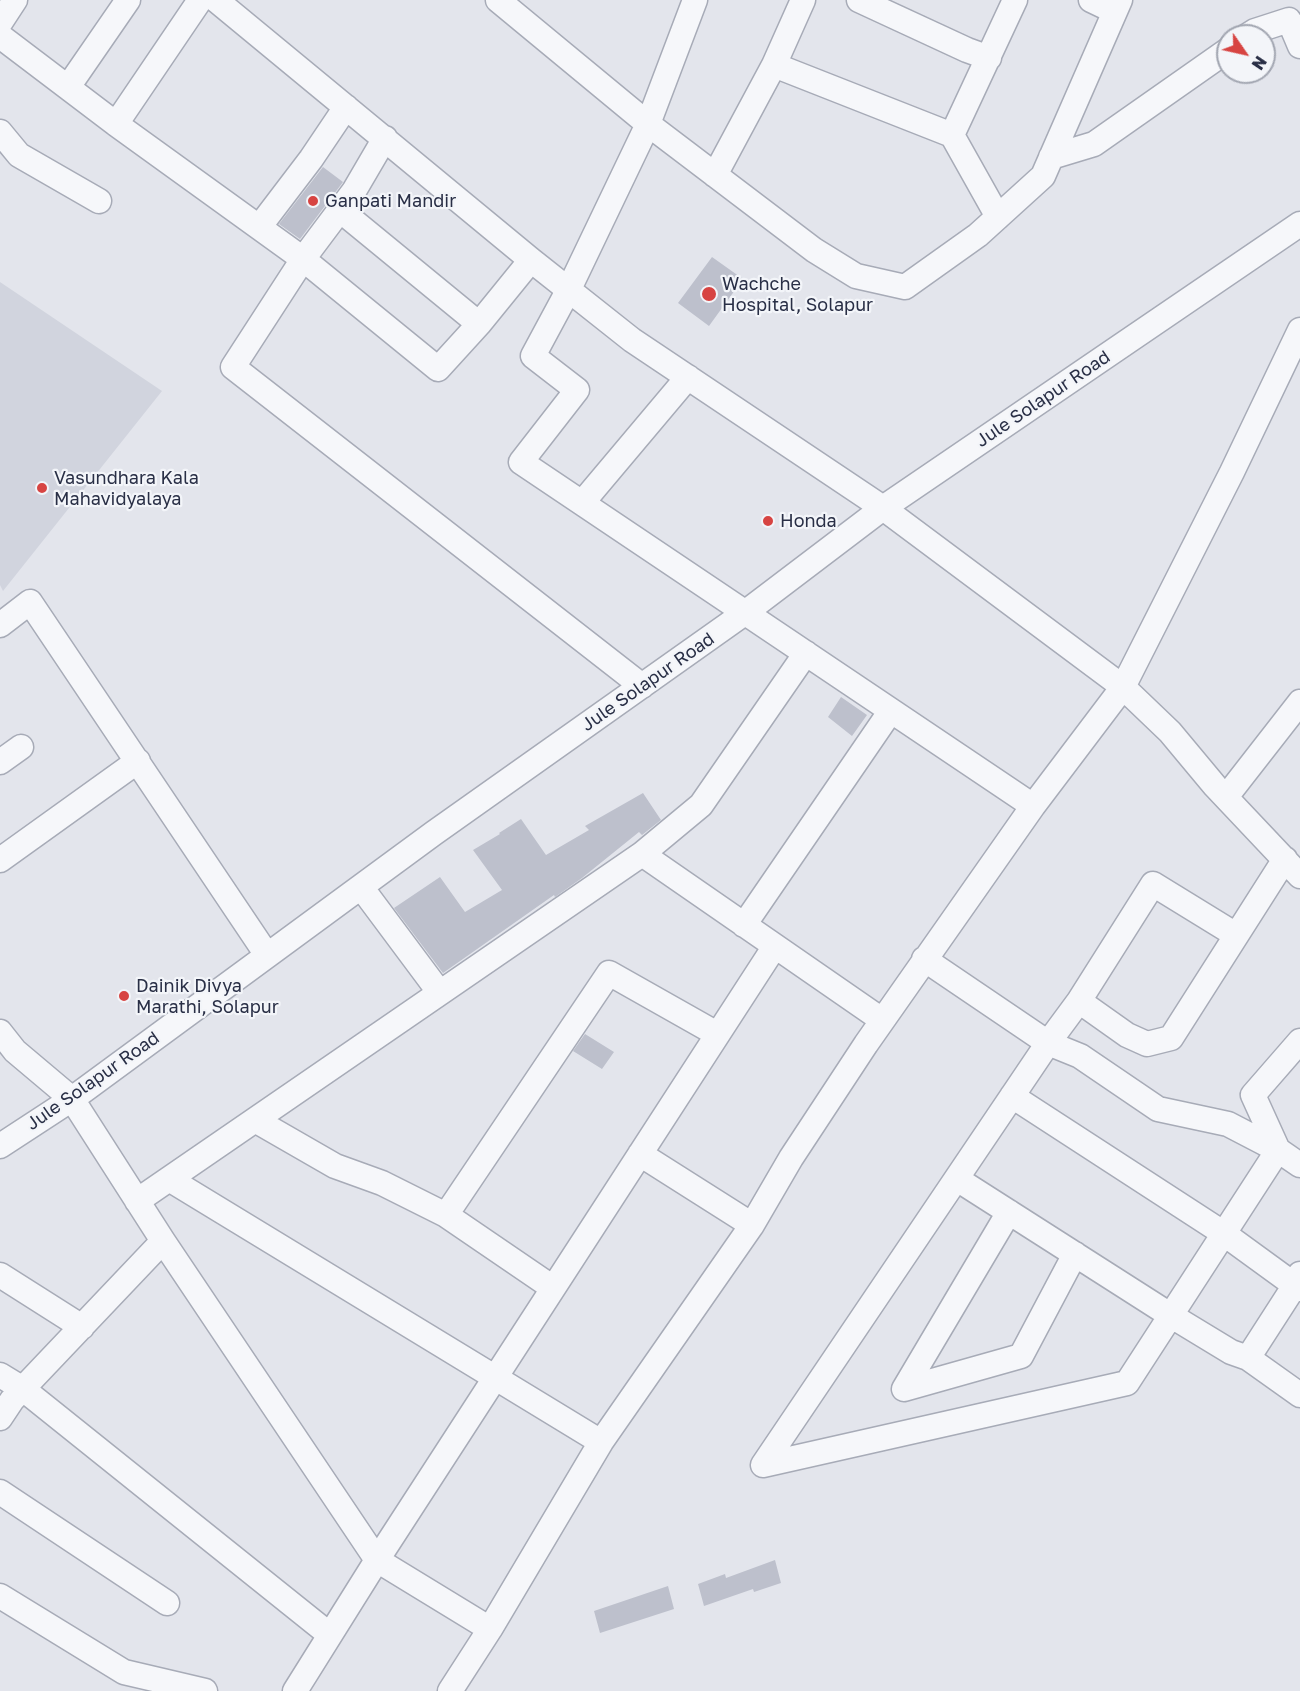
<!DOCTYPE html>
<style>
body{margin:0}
#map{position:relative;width:1300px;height:1691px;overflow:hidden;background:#e3e5ec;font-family:"Golos Text",sans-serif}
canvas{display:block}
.north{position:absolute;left:1216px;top:24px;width:60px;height:60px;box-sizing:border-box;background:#f3f5f9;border:2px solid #a2a6b1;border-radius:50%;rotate:124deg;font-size:16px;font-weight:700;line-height:24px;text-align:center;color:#292f46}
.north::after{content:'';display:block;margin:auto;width:21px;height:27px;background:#d74442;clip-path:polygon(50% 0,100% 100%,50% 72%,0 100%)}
</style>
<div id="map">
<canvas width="1300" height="1691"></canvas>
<div class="north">N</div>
</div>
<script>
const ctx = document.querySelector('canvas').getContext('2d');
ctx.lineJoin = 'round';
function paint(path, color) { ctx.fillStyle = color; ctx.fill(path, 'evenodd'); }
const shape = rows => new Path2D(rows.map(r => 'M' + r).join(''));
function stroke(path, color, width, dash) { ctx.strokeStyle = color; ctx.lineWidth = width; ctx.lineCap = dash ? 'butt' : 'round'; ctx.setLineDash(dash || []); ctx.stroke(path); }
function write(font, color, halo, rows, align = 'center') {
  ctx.font = font + ' "Golos Text",sans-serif'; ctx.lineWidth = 4.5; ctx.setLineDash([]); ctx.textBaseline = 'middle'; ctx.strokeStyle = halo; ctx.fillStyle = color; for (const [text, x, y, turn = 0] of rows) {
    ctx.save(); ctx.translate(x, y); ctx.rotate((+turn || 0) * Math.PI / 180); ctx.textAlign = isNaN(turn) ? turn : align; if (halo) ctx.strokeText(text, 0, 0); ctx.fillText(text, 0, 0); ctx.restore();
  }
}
paint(shape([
 [0,282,162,391,3,591,0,585]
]), '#d1d4de');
paint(shape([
 [323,167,343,182,300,239,279,224],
 [712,257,743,279,709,326,678,303],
 [841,697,867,715,852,736,828,717],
 [643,793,661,820,642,835,639,832,582,878,555,897,554,895,443,973,394,908,440,877,465,912,502,890,473,850,500,834,499,833,521,819,546,855,589,830,585,826],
 [585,1034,614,1052,602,1069,573,1051],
 [775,1560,781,1583,754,1592,753,1589,704,1606,698,1584,725,1574,726,1578],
 [668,1586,674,1609,600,1633,594,1611]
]), '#bdc0cc');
const minor = shape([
 [216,0,531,260,632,340,883,508,1123,687,1170,732,1215,786,1300,876],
 [498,0,648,124,814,250,856,276,905,287,978,235,1043,176,1120,0],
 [695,0,648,124,569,289,533,356,577,390,521,462,1033,806],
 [859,0,967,50,989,58],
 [1091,0,1114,11],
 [0,23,15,0],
 [0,36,116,124,303,259,438,369,479,324,531,260],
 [1247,36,1255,31,1289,20,1300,46],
 [774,65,952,135,998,217],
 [68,87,128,0],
 [116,124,200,0],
 [0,132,19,155,99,201],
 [952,135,1015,0],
 [385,138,354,191,303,259,233,367,642,686],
 [1051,157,1094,144,1228,50],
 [715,175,774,65,803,0],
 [340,210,479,324],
 [260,226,311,159,346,107],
 [582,503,688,377],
 [0,625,30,602,267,955],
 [0,762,21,747],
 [1226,797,1300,702],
 [642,854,701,805,806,653],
 [0,860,138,761],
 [361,887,440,993],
 [744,925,890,712],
 [1236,935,1153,884,1079,1001,1048,1043,763,1465,1127,1383,1278,1150,1253,1095,1300,1041],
 [924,959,1048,1043,1080,1056,1158,1109,1228,1124,1278,1150,1300,1165],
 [1079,1001,1127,1035,1147,1044,1171,1038,1285,859],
 [0,1032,15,1051,72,1099,163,1241,377,1560,490,1629],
 [1012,1096,1223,1233,1300,1289],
 [255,1120,335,1166,382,1183,446,1215,553,1288],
 [0,1146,72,1099,434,833,746,612,883,508,1300,224],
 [640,1154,752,1225],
 [169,1179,601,1442],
 [957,1179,1170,1315,1231,1352,1248,1358,1300,1395],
 [137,1201,642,854,882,1020],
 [1009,1212,904,1389,1021,1356,1075,1254],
 [446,1215,609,973,717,1034],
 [0,1275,82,1327],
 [1248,1358,1295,1285,1300,1274],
 [0,1375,23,1389,330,1635],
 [0,1418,12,1400,163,1241],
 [0,1492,167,1603],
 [0,1596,124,1672,205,1691],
 [295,1691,377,1560,775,946],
 [450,1691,490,1629,601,1442,752,1225,791,1158,866,1044,1033,806,1123,687,1232,472,1300,330]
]);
stroke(minor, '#a7abb7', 27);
stroke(minor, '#f6f7fa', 24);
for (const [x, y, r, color] of [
 [313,201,6,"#d74442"],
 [709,294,8,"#d74442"],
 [42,488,6,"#d74442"],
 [768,521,6,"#d74442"],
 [124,996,6,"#d74442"]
]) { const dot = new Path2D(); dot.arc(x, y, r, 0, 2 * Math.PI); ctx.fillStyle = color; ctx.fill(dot); stroke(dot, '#f3f5f9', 2); }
write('18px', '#292f46', '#f3f5f9', [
 ["Ganpati Mandir",325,201],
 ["Wachche",722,284],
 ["Hospital, Solapur",722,305],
 ["Vasundhara Kala",54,478],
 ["Mahavidyalaya",54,499],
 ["Honda",780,521],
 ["Dainik Divya",136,986],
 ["Marathi, Solapur",136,1007]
], 'left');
write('18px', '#292f46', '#f3f5f9', [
 ["Jule Solapur Road",1043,399,-34],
 ["Jule Solapur Road",648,682,-35],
 ["Jule Solapur Road",93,1081,-35]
]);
</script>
